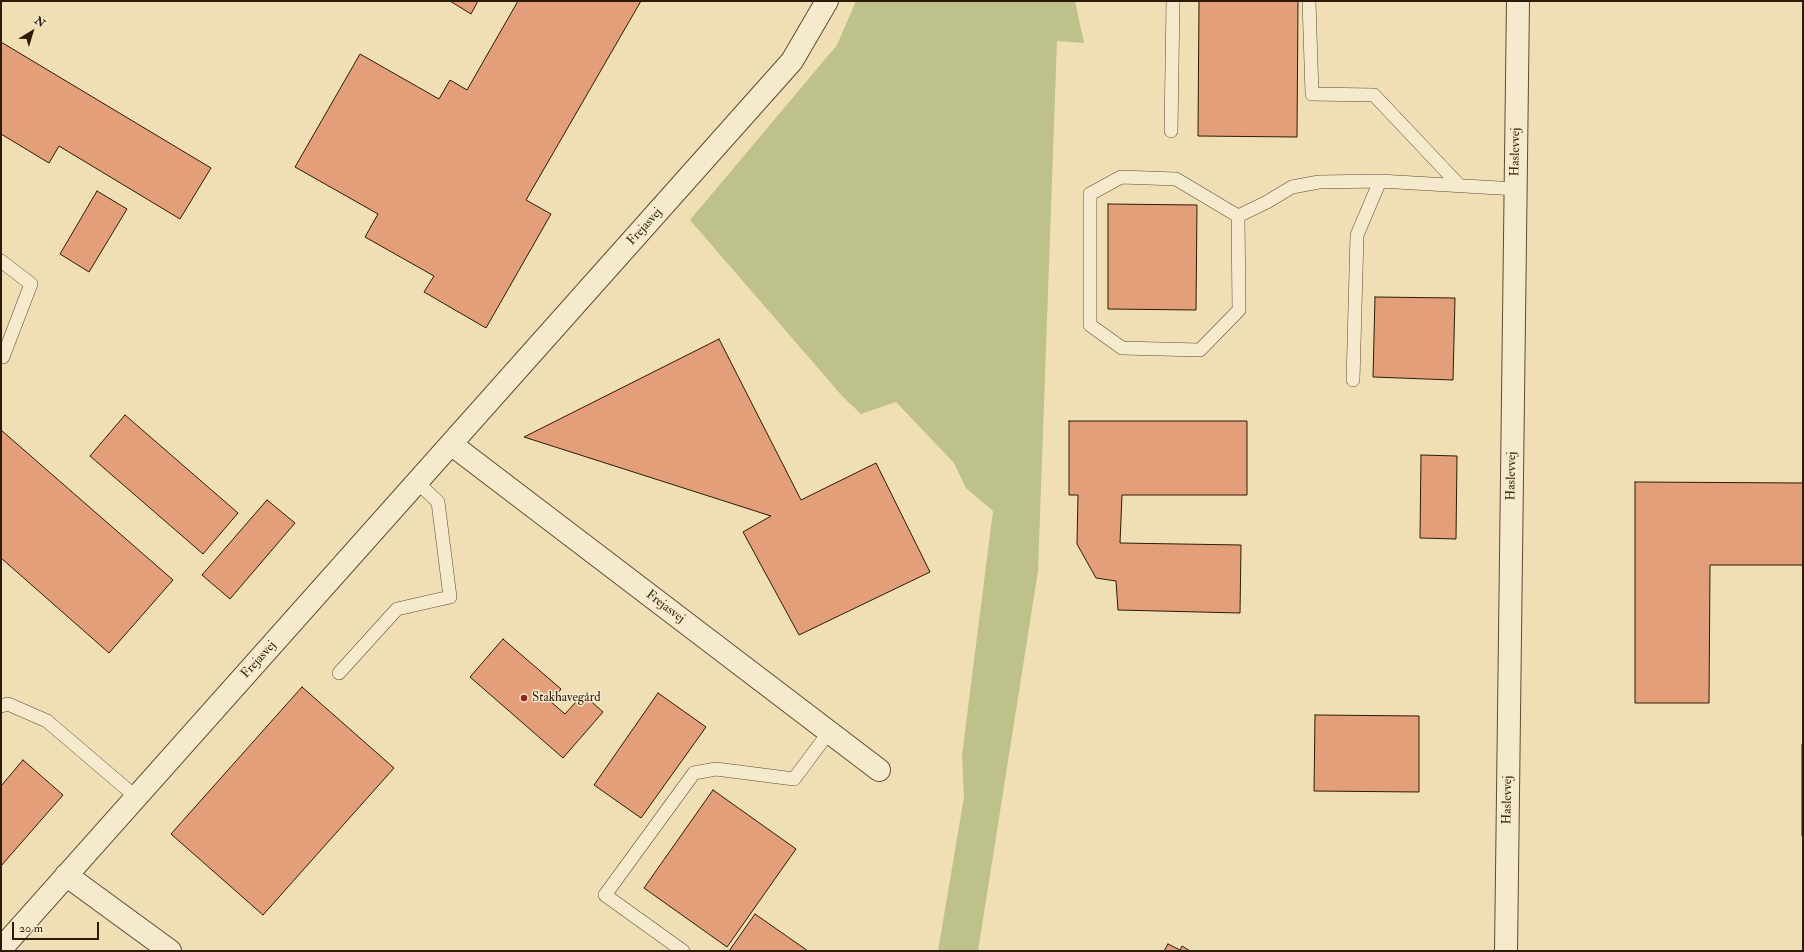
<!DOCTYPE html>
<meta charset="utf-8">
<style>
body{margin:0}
#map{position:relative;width:1804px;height:952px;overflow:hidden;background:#f0dfb4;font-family:"IM FELL Double Pica",serif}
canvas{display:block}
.frame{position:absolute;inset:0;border:2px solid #2c1b06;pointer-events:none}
.north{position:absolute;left:12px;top:12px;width:40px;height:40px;-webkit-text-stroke:3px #f5eace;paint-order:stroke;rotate:38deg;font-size:11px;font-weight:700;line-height:16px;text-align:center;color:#2c1b06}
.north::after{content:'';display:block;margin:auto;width:14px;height:18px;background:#2c1b06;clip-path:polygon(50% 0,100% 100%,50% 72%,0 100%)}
.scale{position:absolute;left:12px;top:922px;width:87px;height:18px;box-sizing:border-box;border:2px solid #2c1b06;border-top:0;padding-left:5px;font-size:12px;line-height:14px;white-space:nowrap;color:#2c1b06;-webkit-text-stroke:3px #f5eace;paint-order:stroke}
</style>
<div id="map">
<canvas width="1804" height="952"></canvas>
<div class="frame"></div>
<div class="north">N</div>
<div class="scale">20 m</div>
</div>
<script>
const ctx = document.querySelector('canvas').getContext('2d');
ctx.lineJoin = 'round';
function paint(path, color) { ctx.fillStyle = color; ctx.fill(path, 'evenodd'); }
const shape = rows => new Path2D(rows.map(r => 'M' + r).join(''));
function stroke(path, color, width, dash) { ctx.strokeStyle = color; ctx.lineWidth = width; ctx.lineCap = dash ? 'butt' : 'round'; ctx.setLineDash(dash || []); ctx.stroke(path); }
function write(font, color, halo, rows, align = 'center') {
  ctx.font = font + ' "IM FELL Double Pica",serif'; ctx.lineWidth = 3; ctx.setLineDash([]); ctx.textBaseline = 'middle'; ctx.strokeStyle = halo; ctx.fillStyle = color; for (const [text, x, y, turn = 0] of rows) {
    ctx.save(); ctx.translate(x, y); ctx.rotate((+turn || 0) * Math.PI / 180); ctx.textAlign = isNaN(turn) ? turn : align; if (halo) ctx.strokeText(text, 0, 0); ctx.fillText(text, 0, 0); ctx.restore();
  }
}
paint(shape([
 [856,1,1075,1,1084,43,1057,41,1038,571,978,951,938,951,964,797,962,755,993,511,966,488,954,463,896,402,861,414,843,397,690,220,837,45]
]), '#bec18a');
const building = shape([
 [450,1,478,1,471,14,450,1],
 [518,1,641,1,526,200,551,214,486,328,424,292,434,276,365,237,378,214,295,167,360,54,439,99,450,80,467,90,518,1],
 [1199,1,1298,1,1297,137,1198,136,1199,1],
 [1,42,211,168,180,219,59,146,49,163,1,134,1,42],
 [97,191,127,209,89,272,60,254,97,191],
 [1108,204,1197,205,1196,310,1108,309,1108,204],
 [1375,297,1455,298,1453,380,1373,377,1375,297],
 [719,339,801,500,876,463,930,572,799,635,743,532,771,516,524,437,719,339],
 [125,415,238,513,203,554,90,456,125,415],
 [1069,421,1247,421,1247,495,1122,495,1120,543,1241,545,1240,613,1118,610,1116,581,1096,578,1077,544,1078,495,1069,495,1069,421],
 [1,430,173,580,109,653,1,558,1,430],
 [1421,455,1457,456,1456,539,1420,538,1421,455],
 [1635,482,1803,483,1803,565,1710,565,1709,703,1635,703,1635,482],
 [267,500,295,523,230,599,202,575,267,500],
 [503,639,561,689,551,702,565,714,583,694,603,712,563,758,470,677,503,639],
 [302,687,394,768,263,915,171,834,302,687],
 [658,693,706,727,641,818,594,785,658,693],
 [1315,715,1419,716,1419,792,1314,791,1315,715],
 [1802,745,1803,745,1803,836,1802,836,1802,745],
 [23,760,63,795,1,866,1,786,23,760],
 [713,790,796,849,727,947,644,888,713,790],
 [755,914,808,951,729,951,755,914],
 [1168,944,1180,950,1182,946,1190,951,1164,951,1168,944]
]);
paint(building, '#e39f79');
stroke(building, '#2c1b06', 1);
const service = shape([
 [1309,1,1312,94,1374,95,1459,185],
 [1171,131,1173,1],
 [1238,216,1176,179,1121,177,1090,194,1090,325,1122,348,1200,350,1239,310,1238,216,1267,202,1292,187,1319,182,1380,181,1516,189],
 [1,261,31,284,3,357],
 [1353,380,1357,235,1380,181],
 [339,673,397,609,450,597,438,502,417,482],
 [1,706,8,704,47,721,136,797],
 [683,951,605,895,694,773,716,769,794,779,829,732]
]);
const minor = shape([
 [451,444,879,770],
 [66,875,170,951],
 [1,949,792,61,827,1]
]);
const tertiary = shape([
 [1506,951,1518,1]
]);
stroke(service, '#5d4c32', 14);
stroke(minor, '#5d4c32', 24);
stroke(tertiary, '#5d4c32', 24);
stroke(service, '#f5eace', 13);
stroke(minor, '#f5eace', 22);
stroke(tertiary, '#f5eace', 22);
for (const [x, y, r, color] of [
 [524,698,4,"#8f2418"]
]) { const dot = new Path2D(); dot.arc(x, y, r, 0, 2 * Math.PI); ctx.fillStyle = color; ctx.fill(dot); stroke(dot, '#f5eace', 1.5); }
write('13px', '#2c1b06', '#f5eace', [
 ["Haslevvej",1516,152,-89],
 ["Frejasvej",645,227,-48],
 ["Haslevvej",1512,476,-89],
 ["Frejasvej",665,607,37],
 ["Frejasvej",259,660,-48],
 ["Haslevvej",1508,800,-89]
]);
write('13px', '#2c1b06', '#f5eace', [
 ["Stakhavegård",532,698]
], 'left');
</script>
